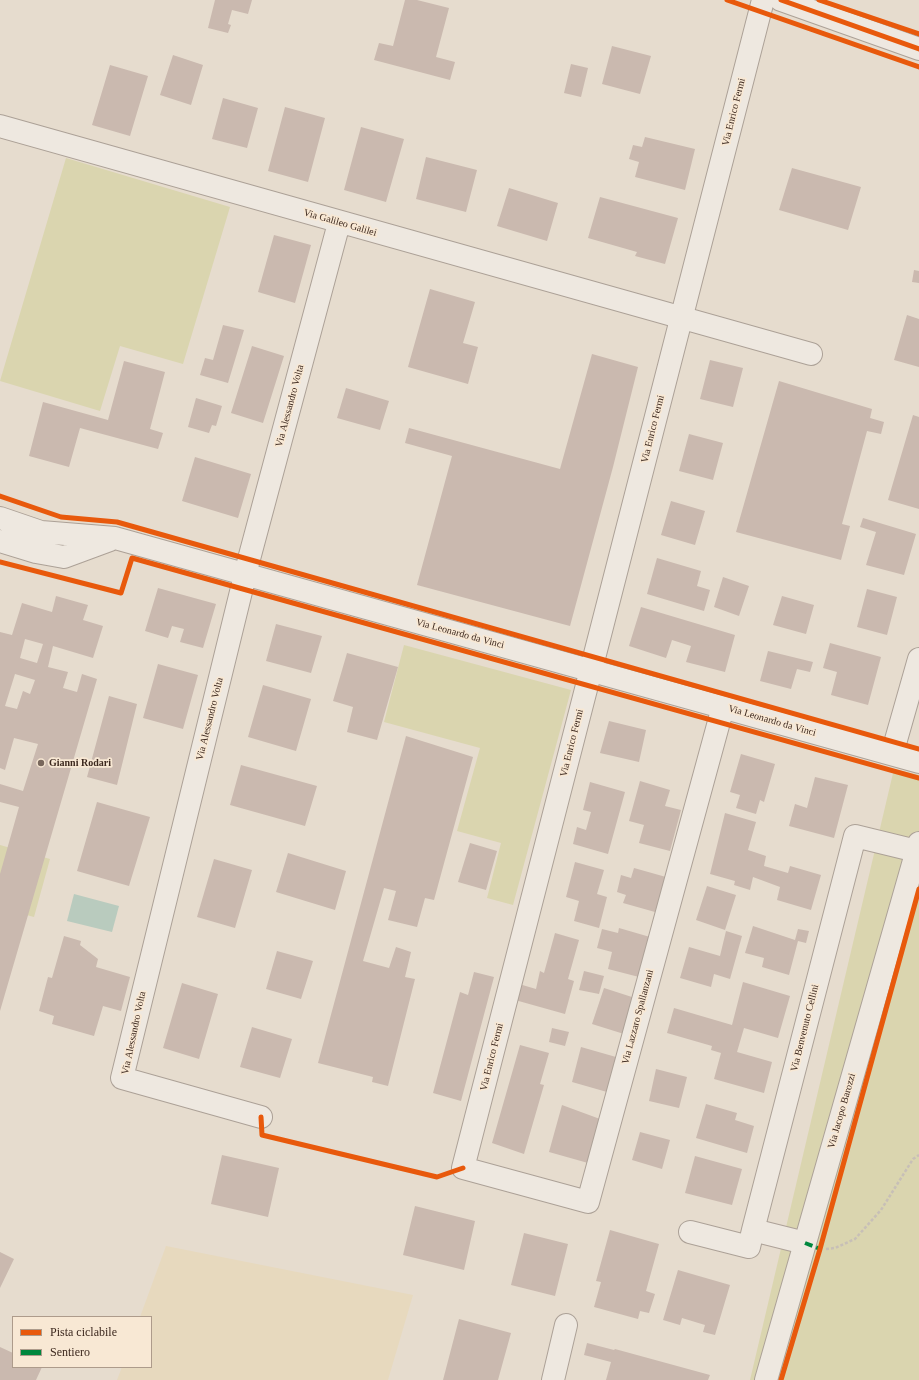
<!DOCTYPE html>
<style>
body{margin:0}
#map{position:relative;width:919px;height:1380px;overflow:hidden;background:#e6dcce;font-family:Georgia,serif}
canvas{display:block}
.legend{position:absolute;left:12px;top:1316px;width:140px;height:52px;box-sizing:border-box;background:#f8e8d4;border:1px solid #ad9b8b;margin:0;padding:5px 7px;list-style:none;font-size:12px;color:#3c281e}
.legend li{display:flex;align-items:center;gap:8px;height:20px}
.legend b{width:20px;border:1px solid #ad9b8b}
</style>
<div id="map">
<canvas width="919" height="1380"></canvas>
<ul class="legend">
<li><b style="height:5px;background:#e8590c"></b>Pista ciclabile</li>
<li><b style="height:5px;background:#00873e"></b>Sentiero</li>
</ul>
</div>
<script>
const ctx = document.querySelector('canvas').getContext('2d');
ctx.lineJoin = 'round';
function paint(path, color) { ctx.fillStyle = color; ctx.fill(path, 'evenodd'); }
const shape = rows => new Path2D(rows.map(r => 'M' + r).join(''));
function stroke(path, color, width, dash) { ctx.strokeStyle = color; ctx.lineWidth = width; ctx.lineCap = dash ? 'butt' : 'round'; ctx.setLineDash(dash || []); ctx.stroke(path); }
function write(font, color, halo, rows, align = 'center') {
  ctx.font = font + ' Georgia,serif'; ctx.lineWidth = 3.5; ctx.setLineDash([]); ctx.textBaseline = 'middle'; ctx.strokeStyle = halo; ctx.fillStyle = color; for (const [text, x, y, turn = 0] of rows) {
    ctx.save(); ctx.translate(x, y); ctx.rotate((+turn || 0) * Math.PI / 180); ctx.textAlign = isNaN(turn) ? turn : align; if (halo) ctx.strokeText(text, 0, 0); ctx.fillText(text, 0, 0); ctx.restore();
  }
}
paint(shape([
 [166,1246,413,1295,388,1380,117,1380,122,1367,151,1367,151,1317,140,1317]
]), '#e7d9be');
paint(shape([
 [66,158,230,207,183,364,120,346,100,411,0,381],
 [404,645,571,690,513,905,487,898,501,843,457,831,480,748,384,722],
 [894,769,919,775,919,1380,750,1380],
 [0,845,50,859,34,917,0,908]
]), '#dad5af');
paint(shape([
 [74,894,119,906,112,932,67,921]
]), '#b9cbbe');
paint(shape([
 [215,0,252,0,248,14,232,10,228,24,231,25,228,33,208,28],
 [405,0,417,0,449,8,436,57,455,62,450,80,374,60,379,43,393,46],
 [612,46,651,56,640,94,602,84],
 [173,55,203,65,191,105,160,95],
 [571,64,588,68,581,97,564,93],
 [110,65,148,76,130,136,92,125],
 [223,98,258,108,247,148,212,139],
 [285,107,325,118,308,182,268,171],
 [361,127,404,139,386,202,344,190],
 [645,137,695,149,685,190,635,177,639,162,629,159,633,145,642,147],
 [426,157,477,170,466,212,416,199],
 [792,168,861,187,848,230,779,210],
 [509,188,558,203,547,241,497,226],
 [600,197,678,218,665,264,635,256,637,252,588,238],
 [274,235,311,245,295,303,258,292],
 [914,270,919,271,919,283,912,282],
 [430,289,475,302,463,343,478,347,468,384,408,367],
 [907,315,919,319,919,367,894,360],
 [223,325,244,330,228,383,200,375,205,358,213,360],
 [252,346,284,356,263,423,231,413],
 [592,354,638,367,613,467,570,626,417,585,452,456,405,443,409,428,560,469],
 [710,360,743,368,733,407,700,399],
 [124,361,165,372,150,429,163,433,158,449,80,428,69,467,29,456,43,402,108,420],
 [779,381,872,409,870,418,884,422,881,434,867,431,842,524,850,526,841,560,736,532],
 [346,388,389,401,380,430,337,418],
 [196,398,222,406,216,426,212,425,209,433,188,427],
 [913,415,919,417,919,509,888,500],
 [689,434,723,443,713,480,679,471],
 [195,457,251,474,238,518,182,501],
 [671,501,705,511,695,545,661,535],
 [863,518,916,534,904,575,866,565,876,532,860,527],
 [657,558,701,571,697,586,710,590,704,611,647,594],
 [723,577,749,586,739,616,714,607],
 [158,588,216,604,203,648,180,642,184,629,172,626,168,638,145,631],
 [867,589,897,597,887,635,857,627],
 [56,596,88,605,83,620,103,626,93,658,53,646,48,667,68,672,63,688,77,692,82,674,97,679,0,1011,0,874,19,807,0,802,0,784,23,791,38,744,14,738,5,770,0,768,0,632,12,635,22,603,52,612],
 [25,639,43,644,37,663,20,658],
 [15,674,35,680,30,694,23,691,17,709,5,706],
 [782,596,814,605,806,634,773,625],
 [641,607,735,635,725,672,686,662,691,646,672,640,666,658,629,646],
 [276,624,322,636,311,673,266,661],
 [830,643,881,657,868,705,831,695,837,672,823,668],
 [768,651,813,662,810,672,797,669,791,689,760,681],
 [347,653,398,667,377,740,347,732,353,707,333,701],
 [158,664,198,675,183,729,143,718],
 [263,685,311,699,296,751,248,737],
 [109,696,137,704,117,785,87,777],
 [609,721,646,730,639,762,600,753],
 [406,736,473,757,434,900,425,898,417,927,388,920,396,891,384,888,363,961,389,968,396,947,411,952,405,977,415,979,388,1086,372,1082,373,1077,318,1063],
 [741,754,775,764,764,802,760,800,756,814,736,808,740,795,730,792],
 [241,765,317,786,305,826,230,805],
 [815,777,848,785,834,838,789,826,795,804,807,808],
 [640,781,670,790,665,806,681,810,670,851,639,843,644,825,629,821],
 [590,782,625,792,608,854,573,844,577,827,586,830,591,812,583,810],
 [97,802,150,817,129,886,77,871],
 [725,813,756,822,748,850,766,856,764,866,788,873,790,866,821,875,811,910,777,900,780,887,753,877,750,890,734,885,735,881,710,874],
 [470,843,497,851,486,890,458,882],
 [288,853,346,871,335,910,276,892],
 [214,859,252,870,235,928,197,917],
 [575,862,604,870,597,894,607,897,599,928,574,921,579,901,566,897],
 [634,868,666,877,655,912,623,903,626,895,617,892,621,875,631,878],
 [707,886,736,895,725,930,696,920],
 [753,926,795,940,798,929,809,931,806,943,798,941,789,975,762,967,764,958,745,953],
 [619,928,650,937,639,977,608,969,612,952,597,948,602,929,618,933],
 [726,931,742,936,730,979,714,974,711,987,680,978,689,947,720,956],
 [555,933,579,940,568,979,574,981,565,1014,515,1000,519,984,536,989,540,971,544,973],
 [64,936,81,941,80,945,98,959,96,967,130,977,121,1011,103,1006,94,1036,52,1024,54,1016,39,1011,48,977,52,978],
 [277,951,313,961,301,999,266,989],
 [584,971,604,976,599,994,579,990],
 [474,972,494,977,461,1101,433,1093,460,992,468,995],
 [743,982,790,996,778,1038,744,1028,737,1052,772,1062,764,1093,714,1079,721,1053,711,1050,712,1046,667,1033,674,1008,732,1025],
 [182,983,218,994,199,1059,163,1048],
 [604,988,635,998,624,1034,592,1024],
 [252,1027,292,1039,280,1078,240,1067],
 [552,1028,569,1032,565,1046,549,1042],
 [520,1045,549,1053,540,1084,544,1085,524,1154,492,1143],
 [581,1047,616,1057,607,1092,572,1082],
 [656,1069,687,1077,679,1108,649,1101],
 [706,1104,737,1113,735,1120,754,1126,747,1153,696,1138],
 [562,1105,600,1119,588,1163,549,1152],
 [640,1132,670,1140,662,1169,632,1160],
 [222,1155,279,1168,268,1217,211,1204],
 [695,1156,742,1169,732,1205,685,1193],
 [415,1206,475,1221,464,1270,403,1255],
 [610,1230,659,1244,646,1291,655,1294,649,1313,640,1311,638,1319,594,1307,601,1282,596,1281],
 [524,1233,568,1244,555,1296,511,1285],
 [0,1252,14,1259,0,1288],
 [678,1270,730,1285,715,1335,703,1332,705,1325,682,1318,680,1325,663,1320],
 [459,1319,511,1333,498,1380,443,1380],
 [587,1343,614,1350,615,1349,710,1375,708,1380,606,1380,611,1362,584,1355],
 [0,1347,13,1353,13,1367,42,1367,36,1380,0,1380]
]), '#cab9af');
const minor = shape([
 [781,0,919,49],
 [0,126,811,354],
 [0,518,41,532,115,538,919,762],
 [0,541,36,552,64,557,110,540],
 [723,707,588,1202,463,1168,763,0],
 [892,754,919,659],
 [261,1117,122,1078,249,559,339,223],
 [690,1232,749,1247,753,1230],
 [805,1243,753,1230,855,836,917,851],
 [553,1380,566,1325],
 [766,1380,919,843]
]);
stroke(minor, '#aca197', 24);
stroke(shape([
 [826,1249,835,1248,855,1239,881,1210,913,1159,919,1155]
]), '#c7bfb7', 2.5, [3, 2]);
stroke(minor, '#eee8e0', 22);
stroke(shape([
 [805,1243,820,1249]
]), '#00873e', 4, [8, 4]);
stroke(shape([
 [727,0,919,67],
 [781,0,919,49],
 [819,0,919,34],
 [0,496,61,517,117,522,919,749],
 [0,562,121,593,132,558,919,778],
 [261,1117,262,1135,437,1177,463,1168],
 [781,1380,820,1249,919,889]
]), '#e8590c', 5);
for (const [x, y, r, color] of [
 [41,763,4,"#78675c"]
]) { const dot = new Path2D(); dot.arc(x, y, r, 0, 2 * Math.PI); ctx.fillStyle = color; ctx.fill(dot); stroke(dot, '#f8e8d4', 1.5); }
write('10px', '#3c281e', '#f8e8d4', [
 ["Via Enrico Fermi",734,112,-76],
 ["Via Galileo Galilei",340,223,16],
 ["Via Alessandro Volta",290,406,-75],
 ["Via Enrico Fermi",653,429,-76],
 ["Via Leonardo da Vinci",460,634,15],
 ["Via Alessandro Volta",210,719,-76],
 ["Via Leonardo da Vinci",772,721,16],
 ["Via Enrico Fermi",572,743,-76],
 ["Via Lazzaro Spallanzani",638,1017,-75],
 ["Via Benvenuto Cellini",805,1028,-76],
 ["Via Alessandro Volta",134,1033,-78],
 ["Via Enrico Fermi",492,1057,-76],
 ["Via Jacopo Barozzi",842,1111,-74]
]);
write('bold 10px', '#3c281e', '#f8e8d4', [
 ["Gianni Rodari",49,763]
], 'left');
</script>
